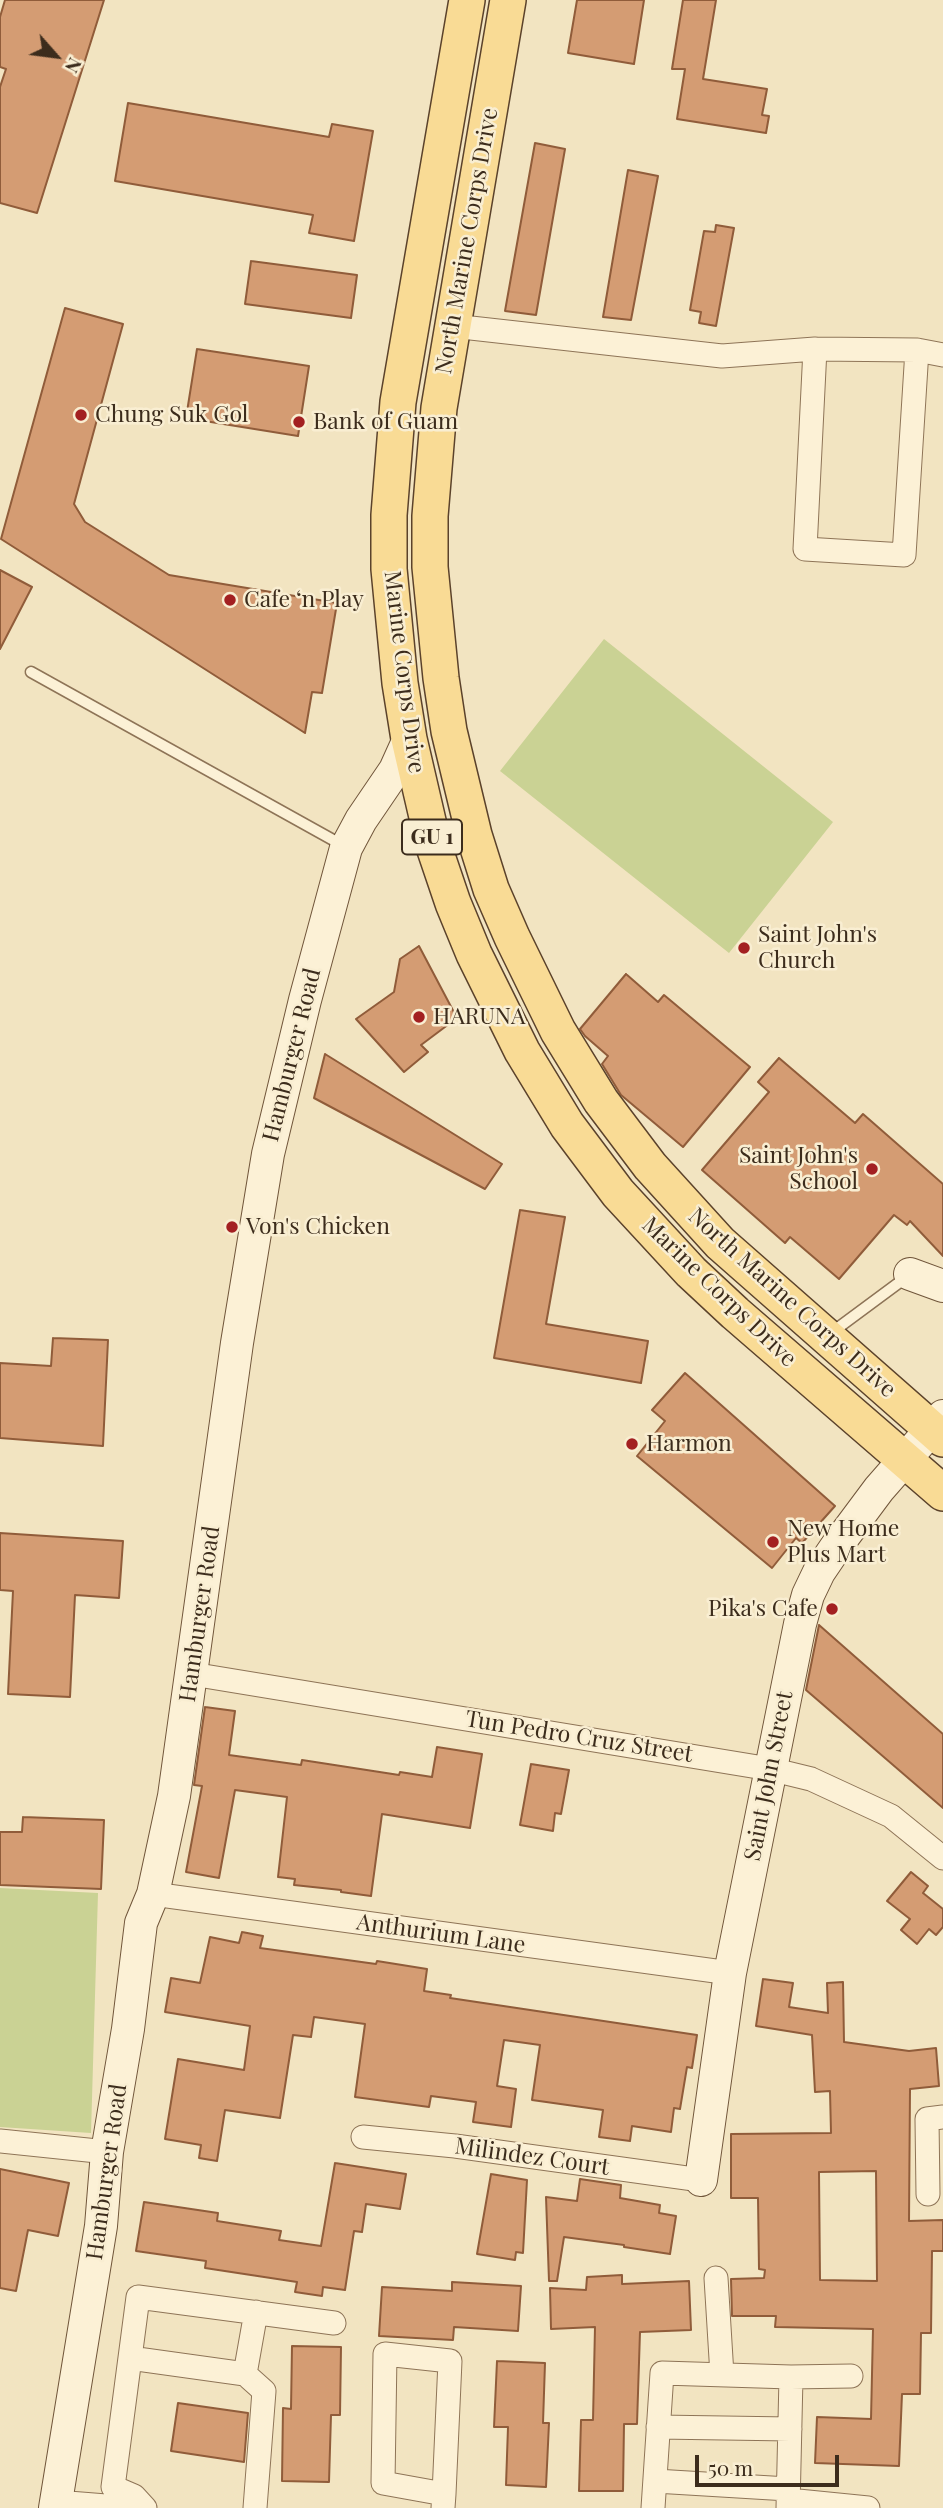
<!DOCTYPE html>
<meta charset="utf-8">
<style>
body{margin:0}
#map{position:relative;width:943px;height:2508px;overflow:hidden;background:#f2e4c1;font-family:"Playfair Display",serif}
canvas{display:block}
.north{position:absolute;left:21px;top:21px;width:70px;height:70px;-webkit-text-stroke:5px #f9eed2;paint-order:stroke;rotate:118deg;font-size:19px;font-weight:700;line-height:28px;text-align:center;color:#3c2c1c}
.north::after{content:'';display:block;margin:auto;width:24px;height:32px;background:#3c2c1c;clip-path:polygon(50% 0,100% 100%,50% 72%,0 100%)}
.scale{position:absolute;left:695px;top:2455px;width:144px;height:32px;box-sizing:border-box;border:4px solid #3c2c1c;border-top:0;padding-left:9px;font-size:21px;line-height:24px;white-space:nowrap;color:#3c2c1c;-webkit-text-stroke:5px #f9eed2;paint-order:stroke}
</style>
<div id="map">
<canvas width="943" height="2508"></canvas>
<div class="north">N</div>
<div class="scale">50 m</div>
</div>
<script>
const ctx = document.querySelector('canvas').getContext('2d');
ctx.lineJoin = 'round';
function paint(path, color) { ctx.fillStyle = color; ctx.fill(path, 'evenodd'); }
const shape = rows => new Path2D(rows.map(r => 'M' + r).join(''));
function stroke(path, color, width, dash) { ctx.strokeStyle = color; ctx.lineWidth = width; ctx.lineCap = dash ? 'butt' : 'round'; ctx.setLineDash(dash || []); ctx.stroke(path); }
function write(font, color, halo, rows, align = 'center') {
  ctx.font = font + ' "Playfair Display",serif'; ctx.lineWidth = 5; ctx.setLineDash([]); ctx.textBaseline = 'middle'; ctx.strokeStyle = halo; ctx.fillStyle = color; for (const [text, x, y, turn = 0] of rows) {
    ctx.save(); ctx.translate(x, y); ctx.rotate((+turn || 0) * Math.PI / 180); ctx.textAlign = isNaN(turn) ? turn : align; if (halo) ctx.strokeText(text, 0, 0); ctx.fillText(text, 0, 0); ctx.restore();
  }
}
paint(shape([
 [604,639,833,822,729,953,500,771],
 [0,1888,98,1893,91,2133,0,2127]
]), '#cad294');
const building = shape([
 [5,0,104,0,37,213,0,203,0,87,6,69,0,67,0,17,5,0],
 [577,0,644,0,634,64,568,53,577,0],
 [683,0,716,0,703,79,767,89,762,115,769,116,766,133,677,119,685,69,672,69,683,0],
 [128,103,329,137,332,124,373,131,354,241,309,233,313,215,115,181,128,103],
 [535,143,565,149,536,315,505,311,535,143],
 [628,170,658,176,631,320,603,317,628,170],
 [716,225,734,228,716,326,699,323,701,312,690,310,704,231,715,232,716,225],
 [251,261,357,275,351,318,245,304,251,261],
 [65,308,123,324,74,504,85,522,169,575,337,603,322,693,312,692,305,733,1,539,65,308],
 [197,349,309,366,298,436,186,418,197,349],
 [0,570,32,587,0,649,0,570],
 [419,946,457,1018,421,1045,428,1052,404,1072,356,1019,394,992,400,959,419,946],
 [626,974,658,1002,664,995,750,1067,683,1147,621,1095,602,1064,608,1056,585,1036,580,1029,626,974],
 [325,1054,502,1164,485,1189,314,1098,325,1054],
 [779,1058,855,1123,863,1114,943,1184,943,1256,910,1221,907,1225,894,1215,839,1279,790,1237,785,1243,702,1170,769,1092,758,1082,779,1058],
 [520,1210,565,1217,546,1324,648,1341,641,1383,494,1358,520,1210],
 [53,1338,108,1340,103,1446,0,1438,0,1363,51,1366,53,1338],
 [685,1373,835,1506,802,1543,796,1538,772,1568,637,1456,665,1421,652,1410,685,1373],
 [0,1533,123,1541,119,1598,75,1595,70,1697,8,1694,13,1591,0,1590,0,1533],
 [819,1625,943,1734,943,1808,806,1690,819,1625],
 [205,1707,235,1711,229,1755,301,1765,302,1760,399,1775,400,1772,432,1777,437,1747,482,1754,470,1828,382,1814,371,1896,341,1892,341,1890,294,1885,295,1879,278,1877,287,1797,235,1790,219,1878,186,1872,202,1786,194,1785,205,1707],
 [531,1764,569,1770,561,1814,555,1813,553,1831,520,1825,531,1764],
 [23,1817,104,1820,101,1889,0,1885,0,1832,22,1832,23,1817],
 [911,1872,928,1886,923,1893,943,1909,943,1927,936,1935,929,1929,917,1944,901,1930,910,1919,887,1901,911,1872],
 [242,1932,263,1936,260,1948,376,1964,377,1961,427,1969,424,1991,451,1995,450,1998,697,2035,692,2068,687,2067,680,2109,674,2108,671,2132,632,2126,630,2141,599,2137,603,2110,532,2100,540,2045,504,2040,497,2086,516,2089,511,2127,473,2122,476,2102,431,2096,429,2107,355,2097,365,2024,314,2017,311,2037,293,2035,280,2118,225,2110,217,2161,199,2158,201,2145,165,2139,178,2059,244,2070,250,2026,165,2012,171,1978,200,1983,210,1937,239,1943,242,1932],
 [763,1979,793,1983,789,2007,828,2013,827,1983,843,1982,844,2042,909,2051,936,2048,939,2086,910,2089,909,2221,943,2220,943,2251,932,2251,931,2333,921,2333,920,2394,902,2394,899,2466,815,2463,817,2417,871,2419,873,2329,775,2327,776,2316,732,2316,731,2279,764,2278,765,2270,759,2269,758,2198,731,2198,731,2134,831,2133,830,2091,815,2092,812,2035,756,2026,763,1979],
 [876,2171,877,2281,820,2280,819,2172,876,2171],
 [335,2163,406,2174,400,2209,366,2204,362,2232,354,2231,345,2290,323,2287,322,2296,295,2292,297,2282,205,2268,206,2261,136,2251,144,2202,218,2213,217,2221,281,2231,279,2240,321,2246,335,2163],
 [0,2169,69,2183,58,2236,28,2230,16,2291,0,2288,0,2169],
 [491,2174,527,2180,523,2253,516,2252,515,2260,477,2254,491,2174],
 [580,2179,621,2185,620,2198,660,2205,659,2213,676,2216,670,2254,624,2247,624,2245,564,2237,557,2281,549,2281,546,2197,577,2201,580,2179],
 [622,2275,622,2284,689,2281,691,2330,640,2332,637,2424,624,2424,623,2491,579,2491,581,2420,593,2420,595,2327,551,2329,550,2288,586,2290,587,2277,622,2275],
 [452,2282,521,2286,518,2331,454,2327,453,2340,379,2336,382,2287,452,2291,452,2282],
 [292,2346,341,2347,340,2415,331,2415,329,2482,282,2481,283,2408,291,2409,292,2346],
 [497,2361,545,2363,543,2423,549,2423,546,2487,506,2485,508,2427,494,2427,497,2361],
 [178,2403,248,2413,244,2462,171,2451,178,2403]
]);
paint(building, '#d49c73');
stroke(building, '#905c3a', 2);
const lane = shape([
 [31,672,344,846],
 [831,1333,908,1276]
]);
const street = shape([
 [453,326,722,356,815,349,917,350,943,355],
 [815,349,805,549,904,555,917,350],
 [192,1674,770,1769,811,1779,891,1816,943,1858],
 [153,1894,730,1973],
 [363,2137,455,2146,701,2180],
 [0,2141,107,2152],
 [928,2194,927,2119,943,2117],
 [716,2278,722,2375],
 [130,2358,245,2374,256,2312],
 [245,2374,264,2391,255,2508],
 [791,2377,851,2376],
 [658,2427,790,2429],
 [655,2481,788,2489],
 [788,2500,868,2508],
 [56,2502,131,2508],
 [145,2508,134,2496,113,2487,138,2297,334,2323],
 [443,2508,444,2494,450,2361,385,2354,383,2483,444,2494],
 [653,2508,662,2373,791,2377,788,2508]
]);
const secondary = shape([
 [910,1274,943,1286],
 [701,2180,730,1973,800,1624,808,1595,819,1572,838,1544,879,1489,943,1416],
 [55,2508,101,2226,107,2152,128,2029,141,1923,153,1894,174,1796,237,1343,268,1154,305,1000,346,848,361,820,395,770,409,739]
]);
const primary = shape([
 [467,0,398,402,389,515,389,569,400,683,409,739,434,847,453,903,474,954,522,1051,567,1125,618,1193,691,1272,735,1313,943,1493],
 [508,0,439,408,430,516,430,567,441,678,449,731,474,835,491,889,512,937,558,1031,601,1101,650,1166,720,1243,943,1439]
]);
stroke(lane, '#8e7457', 13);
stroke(street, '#8e7457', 25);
stroke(secondary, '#70553a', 34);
stroke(primary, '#5b422b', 38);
stroke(lane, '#fcf1d6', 10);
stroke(street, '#fcf1d6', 23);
stroke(secondary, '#fcf1d6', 32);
stroke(primary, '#f9db95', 35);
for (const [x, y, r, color] of [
 [81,415,7,"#a32021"],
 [299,422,7,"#a32021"],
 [230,600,7,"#a32021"],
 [744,948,7,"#a32021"],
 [419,1017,7,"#a32021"],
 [872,1169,7,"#a32021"],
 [232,1227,7,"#a32021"],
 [632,1444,7,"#a32021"],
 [773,1542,7,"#a32021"],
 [832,1609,7,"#a32021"]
]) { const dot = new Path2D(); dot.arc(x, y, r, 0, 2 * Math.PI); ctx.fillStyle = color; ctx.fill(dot); stroke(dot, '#f9eed2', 2.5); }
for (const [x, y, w] of [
 [432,837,60]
]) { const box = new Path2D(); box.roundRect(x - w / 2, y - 17.5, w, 35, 5); ctx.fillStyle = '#f9eed2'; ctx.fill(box); stroke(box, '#3c2c1c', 2); }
write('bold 21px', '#3c2c1c', null, [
 ["GU 1",432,837]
]);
write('23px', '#3c2c1c', '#f9eed2', [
 ["North Marine Corps Drive",467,241,-80],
 ["Marine Corps Drive",404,672,83],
 ["Hamburger Road",292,1055,-76],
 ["Marine Corps Drive",719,1292,44],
 ["North Marine Corps Drive",792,1303,42],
 ["Hamburger Road",200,1614,-82],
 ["Tun Pedro Cruz Street",579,1737,9],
 ["Saint John Street",769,1776,-79],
 ["Anthurium Lane",441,1934,8],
 ["Milindez Court",532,2157,8],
 ["Hamburger Road",107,2172,-82]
]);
write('23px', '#3c2c1c', '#f9eed2', [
 ["Chung Suk Gol",95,415],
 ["Bank of Guam",313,422],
 ["Cafe ‘n Play",244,600],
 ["Saint John's",758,935],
 ["Church",758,961],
 ["HARUNA",433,1017],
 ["Saint John's",858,1156,"right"],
 ["School",858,1182,"right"],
 ["Von's Chicken",246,1227],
 ["Harmon",646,1444],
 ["New Home",787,1529],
 ["Plus Mart",787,1555],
 ["Pika's Cafe",818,1609,"right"]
], 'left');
</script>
